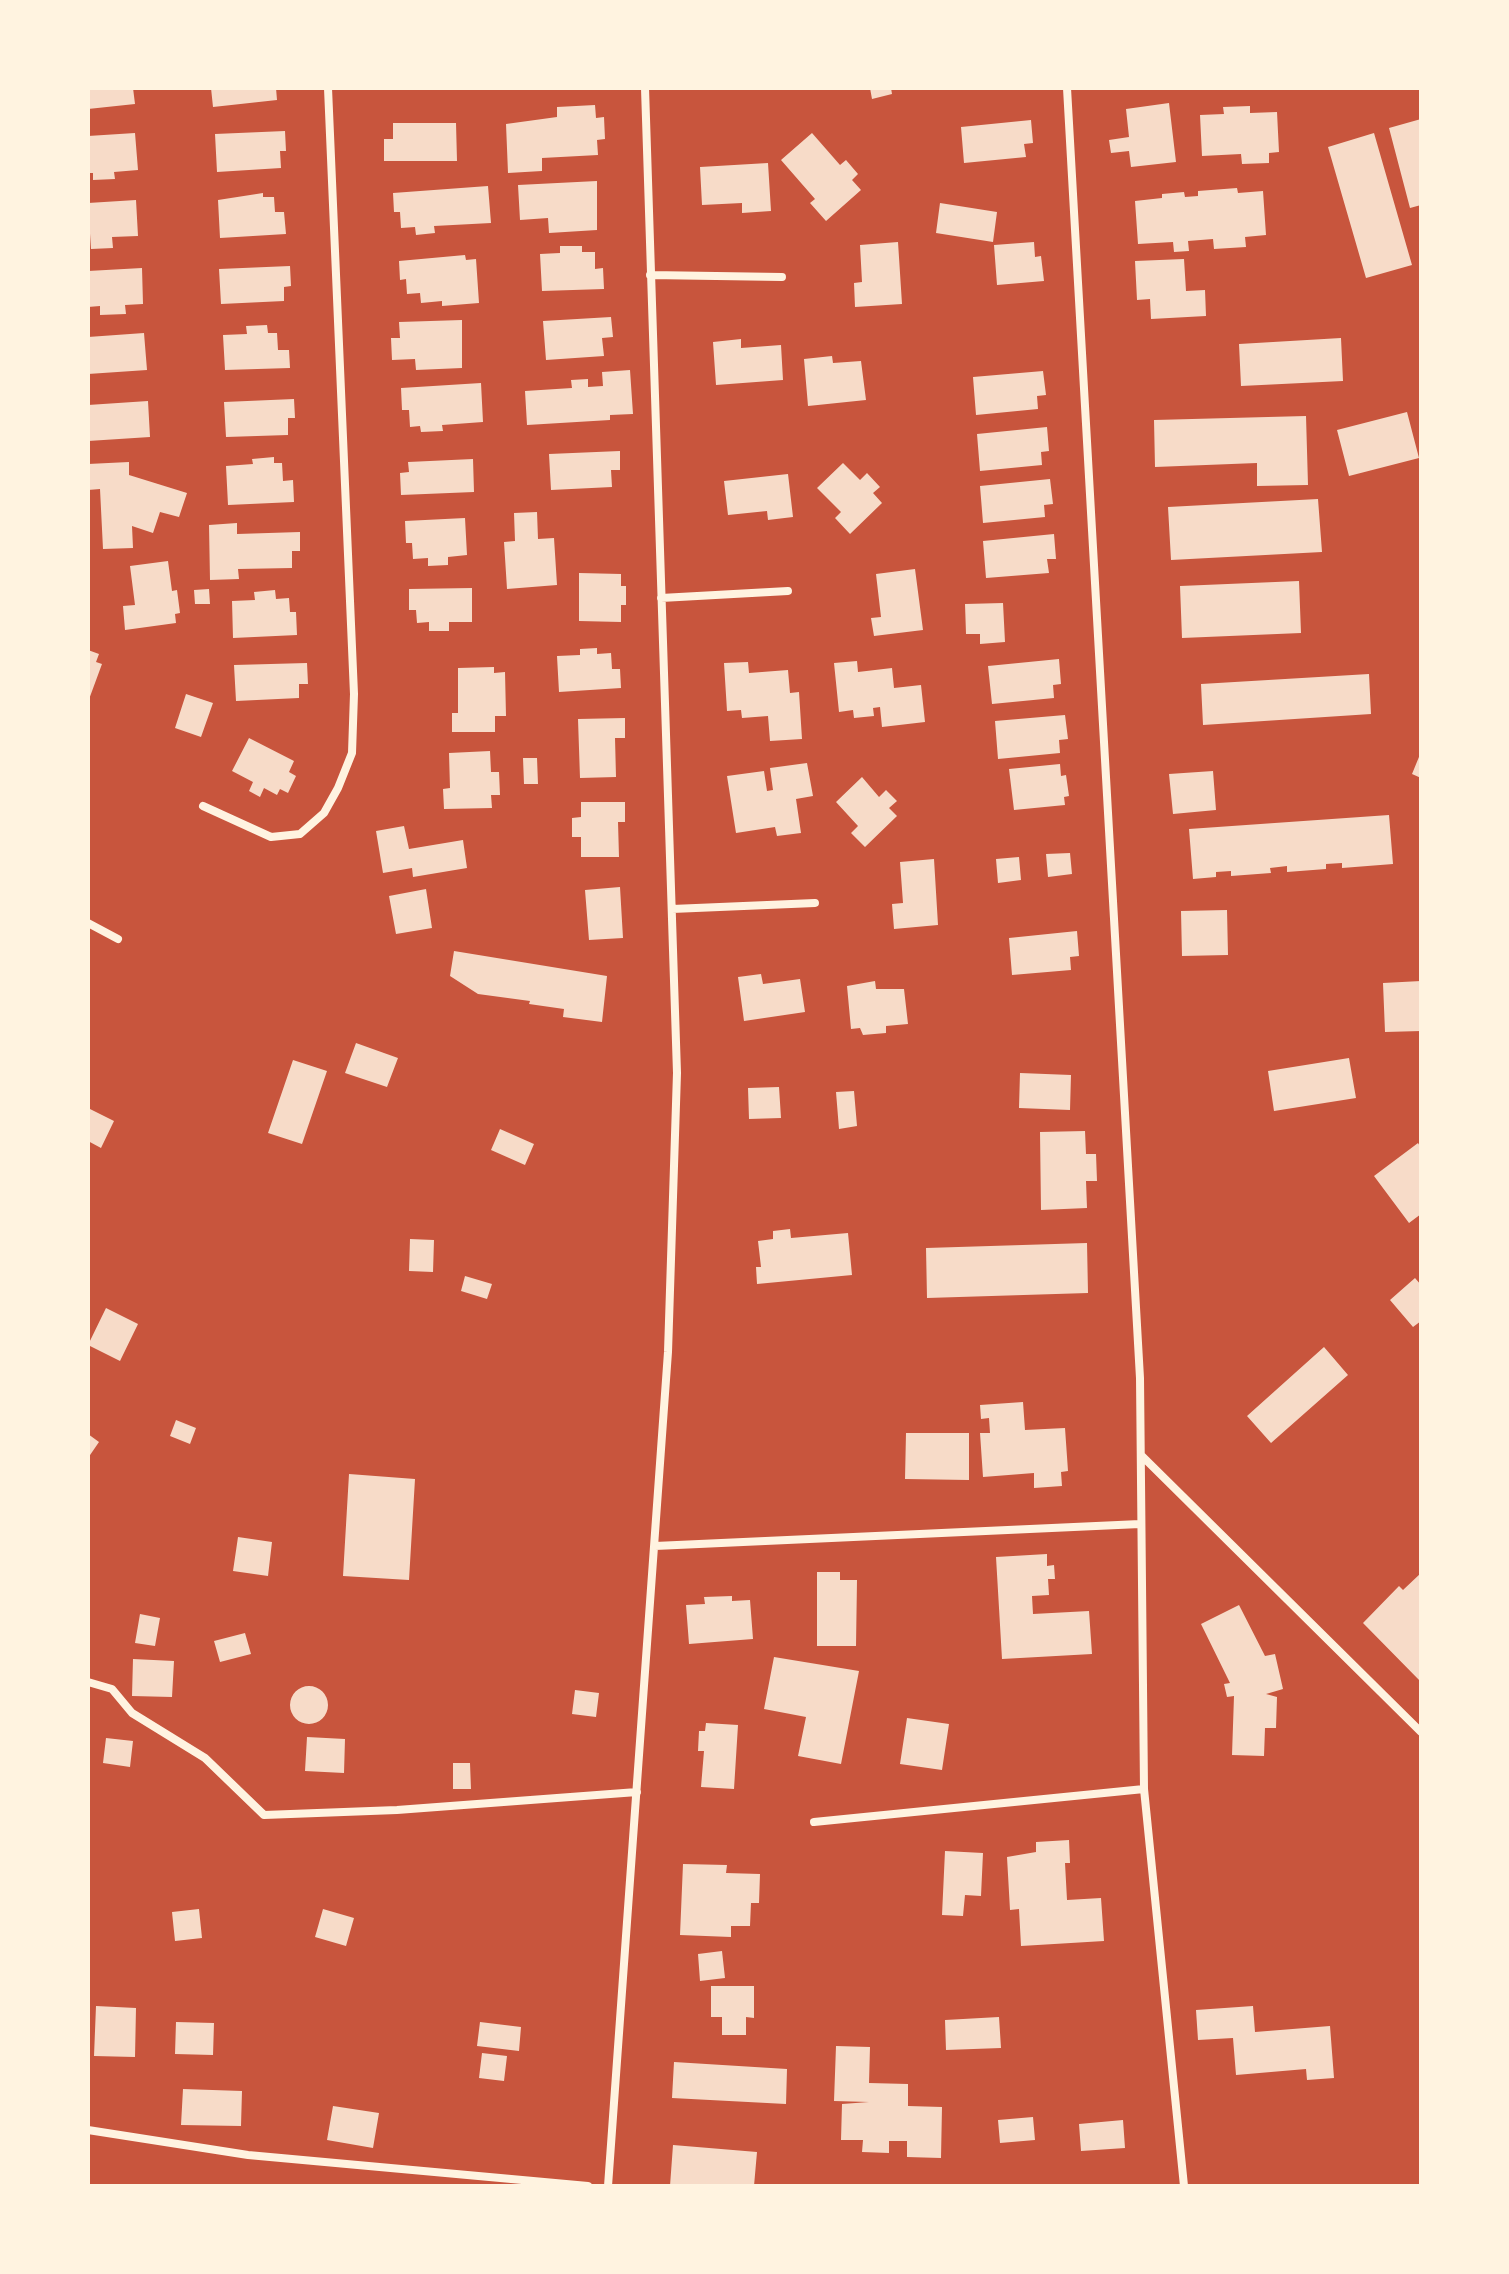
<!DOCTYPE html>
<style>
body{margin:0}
#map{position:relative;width:1509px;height:2274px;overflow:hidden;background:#c8553d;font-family:Montserrat,sans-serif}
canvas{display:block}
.frame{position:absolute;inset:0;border:90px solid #fff3e0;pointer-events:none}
</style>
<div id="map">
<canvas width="1509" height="2274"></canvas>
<div class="frame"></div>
</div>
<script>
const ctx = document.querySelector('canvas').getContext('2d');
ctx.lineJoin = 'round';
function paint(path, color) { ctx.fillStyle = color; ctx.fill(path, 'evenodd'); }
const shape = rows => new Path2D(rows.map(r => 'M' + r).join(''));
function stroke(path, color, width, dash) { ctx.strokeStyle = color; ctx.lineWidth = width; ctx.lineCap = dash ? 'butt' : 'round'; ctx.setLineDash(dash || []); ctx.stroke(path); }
paint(shape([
 [88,88,133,88,135,104,88,109],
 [211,88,276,88,277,100,213,107],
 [870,88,891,88,892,94,872,99],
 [1169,103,1176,162,1131,167,1129,151,1111,153,1109,140,1129,137,1126,109],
 [595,105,596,118,604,117,605,139,597,140,598,155,542,158,542,171,508,173,506,124,557,117,557,107],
 [1250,106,1250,113,1277,112,1279,152,1269,153,1269,163,1242,164,1241,154,1202,156,1200,115,1224,114,1223,107],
 [1421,119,1421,205,1410,208,1389,128],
 [1031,120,1033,143,1024,144,1026,157,964,163,961,127],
 [393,123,456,123,457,161,384,161,384,139,393,139],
 [285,131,286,151,280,151,281,168,217,172,215,134],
 [135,133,138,170,114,172,115,179,93,180,93,173,88,173,88,136],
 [812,133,840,165,846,160,858,174,852,180,861,190,826,221,810,203,815,199,781,160],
 [1374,133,1412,265,1366,278,1328,147],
 [768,163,771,211,742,213,742,203,702,205,700,167],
 [597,181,597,230,549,233,548,218,520,220,518,185],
 [488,186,491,223,434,226,435,233,416,235,415,227,401,228,400,212,394,212,393,193],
 [1237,188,1238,193,1263,191,1266,235,1245,237,1246,247,1214,249,1213,239,1188,241,1189,251,1174,252,1173,242,1138,244,1135,201,1162,198,1162,194,1184,192,1185,197,1198,196,1198,191],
 [263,193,263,197,274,197,275,212,284,212,286,234,220,238,218,200],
 [136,200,138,236,112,237,113,248,91,249,88,203],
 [940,203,997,212,993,242,936,233],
 [898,242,902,304,855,307,854,283,862,282,860,245],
 [1034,242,1035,257,1041,256,1044,281,997,285,994,245],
 [560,246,582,246,582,252,595,252,595,269,603,268,604,289,542,291,540,254,560,253],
 [465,255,466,260,476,259,479,303,442,306,442,301,421,303,420,293,407,294,406,279,400,280,399,261],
 [1184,259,1186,291,1205,290,1206,316,1151,319,1150,299,1137,300,1135,261],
 [290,266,291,286,284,287,284,301,221,304,219,269],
 [142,268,143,304,125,305,126,314,100,315,100,306,88,307,88,271],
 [611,317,613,337,602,338,604,356,546,360,543,321],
 [462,320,462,368,416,370,415,359,392,360,391,338,400,338,399,322],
 [267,325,268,333,277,333,278,350,289,350,290,368,225,370,223,335,247,334,246,326],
 [144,333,147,370,88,374,88,337],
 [1341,338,1343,381,1241,386,1239,344],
 [741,339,741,348,781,345,783,380,716,385,713,342],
 [832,356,833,363,861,361,866,400,808,406,804,359],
 [630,370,633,414,610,415,610,420,527,425,525,391,572,388,571,380,588,379,588,387,603,386,602,372],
 [1043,371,1046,395,1037,396,1038,409,976,415,973,377],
 [481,383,483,422,442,425,443,431,421,432,420,426,410,427,409,410,402,410,401,388],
 [294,399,295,418,288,418,288,435,226,437,224,402],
 [148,401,150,437,88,441,88,405],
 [1407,412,1419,458,1349,476,1337,430],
 [1306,416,1308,485,1257,486,1257,463,1155,467,1154,420],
 [1047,427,1049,451,1041,452,1042,465,980,471,977,434],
 [620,451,620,470,611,470,612,487,551,490,549,454],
 [274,457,274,463,282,463,283,481,293,480,294,502,228,505,226,466,253,464,252,459],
 [473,459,474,492,401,495,400,473,409,472,408,462],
 [129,462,129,475,187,493,179,517,160,512,153,533,132,526,133,548,103,549,100,489,88,490,88,464],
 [843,463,860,480,867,473,880,487,873,493,882,503,850,534,835,518,841,512,817,488],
 [788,474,793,517,768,520,767,511,728,515,724,481],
 [1050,479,1053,504,1044,505,1045,517,983,523,980,486],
 [1318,499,1322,552,1171,560,1168,507],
 [537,512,538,539,554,538,557,585,507,589,504,542,515,541,514,513],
 [465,518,467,555,448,557,448,565,428,566,428,558,413,559,412,543,406,543,405,521],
 [237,523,237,534,300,532,300,551,292,551,292,568,238,569,239,579,210,580,209,525],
 [1054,534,1056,559,1047,559,1049,573,986,578,983,541],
 [168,561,172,591,177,590,180,613,175,614,176,623,125,630,123,606,135,605,130,566],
 [915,569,923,630,874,636,871,618,881,617,876,574],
 [579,573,621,574,621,586,626,586,626,605,621,605,621,622,579,621],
 [1299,581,1301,633,1182,638,1180,586],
 [472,588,472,622,449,622,449,631,429,631,429,622,417,623,416,610,409,610,409,589],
 [209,589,210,604,195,604,194,590],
 [275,590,276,599,289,598,290,612,296,612,297,635,233,638,232,601,255,600,254,592],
 [1003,603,1005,642,980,644,980,634,966,634,965,604],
 [597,648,597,654,611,653,612,669,620,669,621,688,559,692,557,656,580,655,580,649],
 [88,650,99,654,96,662,102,664,88,702],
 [1059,659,1061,684,1053,685,1054,698,992,704,988,666],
 [857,661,858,672,892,668,894,688,921,685,925,722,882,727,880,707,873,708,874,716,854,718,853,710,839,712,834,663],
 [748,662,749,673,788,670,790,693,799,692,802,739,770,741,768,716,742,718,741,710,727,711,724,663],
 [307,663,308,684,299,684,299,698,236,701,234,665],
 [494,667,494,673,505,672,506,716,495,716,495,732,452,732,452,713,458,713,458,668],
 [1369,674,1371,714,1203,725,1201,684],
 [186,694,213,703,201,737,175,728],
 [1065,715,1068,739,1059,740,1060,753,998,759,995,721],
 [625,718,625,738,615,738,616,777,580,778,578,719],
 [249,738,294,761,289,772,296,776,288,793,280,789,277,795,264,788,260,797,249,791,253,782,232,771],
 [490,751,491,772,499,772,500,795,491,795,492,808,444,809,443,789,450,788,449,753],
 [1421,752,1421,778,1412,774],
 [523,758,537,758,538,784,524,784],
 [807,763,813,796,796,799,801,833,777,836,775,827,736,833,727,776,764,771,767,791,773,790,770,768],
 [1060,764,1061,776,1066,775,1069,796,1064,797,1065,805,1014,810,1009,769],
 [1213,771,1216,810,1173,814,1169,774],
 [862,777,879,797,886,790,897,801,889,808,897,816,865,847,851,833,858,826,836,802],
 [581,802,625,802,625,822,618,822,619,857,581,857,581,837,572,837,572,818,581,817],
 [1389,815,1393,864,1342,868,1342,863,1326,864,1326,869,1287,872,1287,866,1270,868,1271,873,1231,876,1231,871,1216,872,1216,877,1193,879,1189,829],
 [404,826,409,849,463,840,467,868,413,877,412,868,383,873,376,831],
 [1070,853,1072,874,1048,877,1046,854],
 [1019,857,1021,880,998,883,996,859],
 [934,859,938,925,894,929,892,904,903,903,900,862],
 [620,887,623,938,589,940,585,890],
 [426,889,432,928,396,934,389,896],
 [1227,910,1228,955,1182,956,1181,911],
 [1077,931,1079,956,1070,957,1071,970,1012,975,1009,938],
 [454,951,607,976,602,1022,563,1017,564,1009,529,1004,530,1001,478,994,450,976],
 [761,974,763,984,800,979,805,1012,744,1021,738,977],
 [875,981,876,989,904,989,908,1024,886,1026,886,1033,863,1035,860,1028,851,1029,847,986],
 [1421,981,1421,1031,1385,1032,1383,983],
 [356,1043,398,1058,387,1087,345,1073],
 [1349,1058,1356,1098,1274,1111,1268,1071],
 [293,1060,327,1071,302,1144,268,1133],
 [1020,1073,1071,1075,1070,1110,1019,1108],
 [779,1087,781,1118,749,1119,748,1088],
 [854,1091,857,1126,839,1129,836,1092],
 [88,1108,114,1121,101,1148,88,1141],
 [500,1129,534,1144,525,1165,491,1150],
 [1085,1131,1086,1154,1096,1154,1097,1181,1086,1181,1087,1208,1041,1210,1040,1132],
 [1418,1143,1421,1148,1421,1214,1409,1223,1374,1176],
 [790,1229,791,1238,848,1233,852,1275,757,1284,756,1267,761,1267,758,1241,773,1239,773,1231],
 [410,1239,434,1240,433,1272,409,1271],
 [1087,1243,1088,1293,927,1298,926,1248],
 [465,1276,492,1284,487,1299,461,1291],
 [1415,1278,1421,1285,1421,1321,1413,1327,1390,1300],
 [106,1308,138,1324,120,1361,88,1345],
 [1324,1347,1348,1375,1271,1443,1247,1416],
 [1023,1402,1025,1430,1065,1428,1068,1471,1061,1472,1062,1486,1034,1488,1034,1473,983,1477,980,1433,990,1433,989,1418,981,1419,980,1405],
 [176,1420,196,1428,190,1444,170,1436],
 [906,1433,969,1433,969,1480,905,1479],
 [88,1434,99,1442,88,1458],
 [349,1474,415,1479,409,1580,343,1576],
 [238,1537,272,1542,268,1576,233,1571],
 [1047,1554,1047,1566,1054,1565,1055,1579,1048,1579,1049,1595,1032,1596,1033,1614,1089,1611,1092,1654,1002,1659,996,1557],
 [817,1572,840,1572,840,1580,857,1580,856,1646,817,1646],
 [1421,1573,1421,1682,1363,1623,1399,1586,1403,1590],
 [732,1596,732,1601,750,1600,753,1639,689,1644,686,1605,705,1604,704,1597],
 [1239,1605,1265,1656,1275,1654,1283,1689,1266,1694,1277,1697,1276,1728,1265,1728,1264,1756,1232,1755,1234,1696,1227,1697,1224,1684,1230,1683,1201,1624],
 [140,1614,160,1618,155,1646,135,1643],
 [245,1633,251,1654,220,1662,214,1641],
 [774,1657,859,1671,841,1764,798,1756,806,1717,764,1709],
 [133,1659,174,1661,172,1697,132,1696],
 '290 1705a19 19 0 1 1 38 0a19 19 0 1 1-38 0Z',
 [575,1690,599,1693,596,1717,572,1714],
 [907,1718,949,1724,942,1770,900,1764],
 [706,1723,738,1725,734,1789,701,1787,704,1751,698,1751,699,1731,705,1731],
 [307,1737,345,1739,344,1773,305,1771],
 [106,1738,133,1741,130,1767,103,1763],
 [453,1763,470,1763,471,1789,453,1789],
 [1069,1840,1070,1863,1065,1863,1067,1900,1101,1898,1104,1941,1021,1946,1019,1909,1010,1910,1007,1857,1036,1852,1036,1842],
 [945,1851,983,1853,981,1896,965,1895,963,1916,942,1915],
 [683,1864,727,1865,726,1873,760,1874,759,1903,751,1903,750,1926,731,1926,731,1937,680,1935],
 [199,1909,202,1938,175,1941,172,1912],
 [323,1909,354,1918,346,1946,315,1937],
 [722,1951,725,1978,700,1981,698,1954],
 [711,1986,754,1986,754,2018,746,2017,746,2035,722,2035,722,2017,711,2017],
 [96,2006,136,2008,135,2057,94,2056],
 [1253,2006,1255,2032,1330,2026,1334,2078,1307,2080,1306,2069,1236,2075,1233,2038,1198,2040,1196,2010],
 [999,2017,1001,2048,946,2050,945,2020],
 [176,2022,214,2023,213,2055,175,2054],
 [480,2022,521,2027,519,2051,477,2046],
 [836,2046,870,2047,869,2083,908,2084,908,2106,942,2107,941,2158,907,2157,907,2141,889,2141,889,2153,862,2152,863,2140,841,2140,842,2104,869,2102,834,2101],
 [482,2053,507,2056,504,2081,479,2078],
 [674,2062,787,2069,786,2104,672,2098],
 [183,2089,242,2091,241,2126,181,2125],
 [333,2106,379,2113,373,2148,327,2140],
 [1033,2117,1035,2140,1000,2143,998,2120],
 [1123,2120,1125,2148,1081,2151,1079,2124],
 [673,2145,757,2152,754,2186,670,2186]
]), '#f7dbc8');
stroke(shape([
 [1067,88,1140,1378,1144,1789,1184,2186],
 [650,275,782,277],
 [661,598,788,591],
 [203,806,271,837,300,834,324,813,338,788,352,753,354,694,328,88],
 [672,909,815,903],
 [88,923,118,939],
 [1142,1456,1421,1732],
 [655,1546,1140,1524],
 [88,1682,112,1689,132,1713,205,1758,264,1815,397,1810,637,1792],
 [814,1822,1144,1789],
 [88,2130,248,2155,588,2186],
 [608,2186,668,1352,677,1073,645,88]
]), '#fff3e0', 8);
</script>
